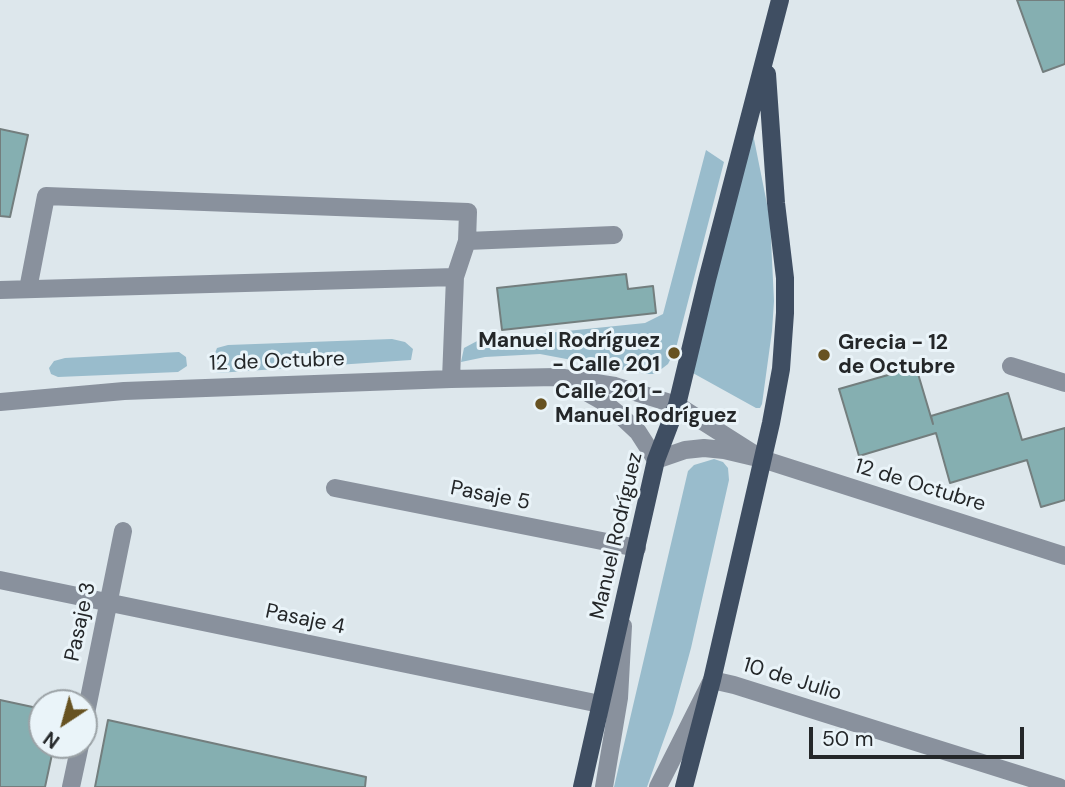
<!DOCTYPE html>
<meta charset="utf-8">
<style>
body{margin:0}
#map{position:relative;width:1065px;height:787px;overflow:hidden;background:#dde7ec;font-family:"DM Sans",sans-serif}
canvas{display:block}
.north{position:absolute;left:28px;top:689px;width:70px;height:70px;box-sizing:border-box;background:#eaf4f9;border:2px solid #9ba2a6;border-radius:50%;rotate:216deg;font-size:19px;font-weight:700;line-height:28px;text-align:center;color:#242729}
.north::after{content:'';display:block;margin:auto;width:24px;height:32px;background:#675221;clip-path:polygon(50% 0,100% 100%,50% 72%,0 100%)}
.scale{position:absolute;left:809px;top:727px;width:215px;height:32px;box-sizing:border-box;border:4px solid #242729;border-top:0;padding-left:9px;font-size:21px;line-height:24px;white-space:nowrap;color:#242729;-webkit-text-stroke:5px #eaf4f9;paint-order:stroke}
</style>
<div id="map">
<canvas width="1065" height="787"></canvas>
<div class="north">N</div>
<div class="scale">50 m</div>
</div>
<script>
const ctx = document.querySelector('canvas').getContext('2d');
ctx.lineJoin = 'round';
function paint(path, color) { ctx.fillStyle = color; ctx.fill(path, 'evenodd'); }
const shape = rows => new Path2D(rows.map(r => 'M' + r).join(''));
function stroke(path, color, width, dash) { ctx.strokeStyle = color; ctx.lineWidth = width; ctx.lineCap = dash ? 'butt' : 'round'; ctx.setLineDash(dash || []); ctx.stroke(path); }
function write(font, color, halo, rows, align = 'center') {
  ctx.font = font + ' "DM Sans",sans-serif'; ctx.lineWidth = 6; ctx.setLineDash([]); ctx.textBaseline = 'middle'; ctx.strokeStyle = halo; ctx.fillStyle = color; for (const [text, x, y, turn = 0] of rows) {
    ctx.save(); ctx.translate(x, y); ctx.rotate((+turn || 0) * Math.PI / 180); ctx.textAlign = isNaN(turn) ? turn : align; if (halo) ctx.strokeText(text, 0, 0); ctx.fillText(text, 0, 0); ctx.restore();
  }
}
paint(shape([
 [753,134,770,219,774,301,772,331,762,404,760,408,756,408,691,372],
 [706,150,724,162,676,348,668,364,655,374,646,374,540,354,485,357,461,362,464,348,479,340,645,323,663,314],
 [392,339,405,342,413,349,411,360,217,373,213,368,214,356,217,348,228,345],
 [179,352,186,357,187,366,178,372,58,377,51,374,49,368,54,361,65,358],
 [714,459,723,462,728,468,729,480,691,648,673,714,647,787,614,787,688,471,694,465]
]), '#99bccc');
const building = shape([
 [1017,0,1065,0,1065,64,1043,72,1017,0],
 [0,129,28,135,10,217,0,216,0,129],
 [626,274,628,289,653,286,656,313,502,330,497,288,626,274],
 [916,367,933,424,931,416,1008,393,1022,440,1065,428,1065,500,1041,507,1027,460,950,483,936,433,859,456,839,389,916,367],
 [0,700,42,709,42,745,54,745,45,787,0,787,0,700],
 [108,720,366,777,365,787,95,787,108,720]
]);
paint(building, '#85afb1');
stroke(building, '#737e7e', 2);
stroke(shape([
 [28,289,46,196,468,212,467,241],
 [0,290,455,277,467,241,614,235],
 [1011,366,1065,383],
 [451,379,455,277],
 [570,383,602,401,622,417,638,432,656,460,685,450,704,448,724,450,762,459,1065,556],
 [0,402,124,391,451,379,557,377,615,386,677,405,762,459],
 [335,488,637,548],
 [0,580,600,704],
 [84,723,123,531],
 [71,787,80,745],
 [604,787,619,698,623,626],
 [658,787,712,680,734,685,1059,787]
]), '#89919d', 18);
stroke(shape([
 [582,787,656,460,677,405,707,280,780,0],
 [684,787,712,680,771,423,781,369,785,313,785,278,776,203,767,74]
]), '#3f4e62', 18);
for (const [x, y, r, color] of [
 [674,353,7,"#675221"],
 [824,355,7,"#675221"],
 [541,404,7,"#675221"]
]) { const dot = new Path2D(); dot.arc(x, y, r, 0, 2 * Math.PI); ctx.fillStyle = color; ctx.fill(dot); stroke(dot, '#eaf4f9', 2.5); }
write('bold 21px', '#242729', '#eaf4f9', [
 ["Manuel Rodríguez",660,341,"right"],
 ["- Calle 201",660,365,"right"],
 ["Grecia - 12",838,343],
 ["de Octubre",838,367],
 ["Calle 201 -",555,392],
 ["Manuel Rodríguez",555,416]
], 'left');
write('21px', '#242729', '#eaf4f9', [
 ["12 de Octubre",277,362,-2],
 ["12 de Octubre",920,486,17],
 ["Pasaje 5",490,496,11],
 ["Manuel Rodríguez",617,536,-77],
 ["Pasaje 4",305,620,12],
 ["Pasaje 3",81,622,-78],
 ["10 de Julio",792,680,17]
]);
</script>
